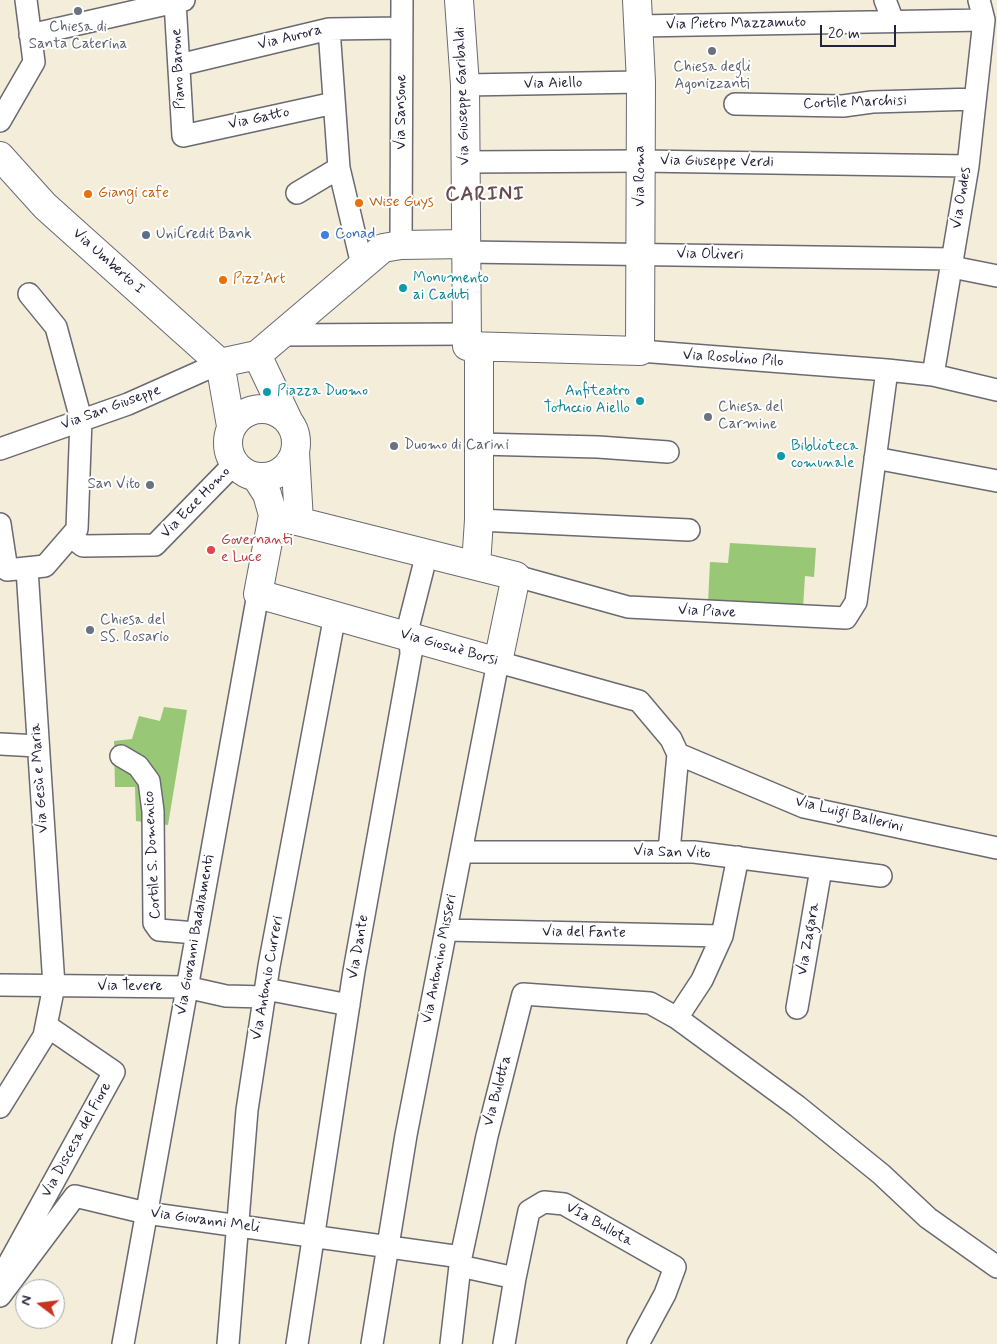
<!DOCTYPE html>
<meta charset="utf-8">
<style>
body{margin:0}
#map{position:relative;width:997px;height:1344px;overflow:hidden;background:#f3edd9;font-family:Mynerve,sans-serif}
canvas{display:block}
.north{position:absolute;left:15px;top:1279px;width:50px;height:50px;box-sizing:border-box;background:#fff;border:1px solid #a7a7b1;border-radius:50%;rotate:285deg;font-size:14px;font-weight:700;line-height:20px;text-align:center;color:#22223b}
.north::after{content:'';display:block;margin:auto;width:18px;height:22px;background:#c8321e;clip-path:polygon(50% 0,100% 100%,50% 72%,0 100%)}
.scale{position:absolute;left:820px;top:25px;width:76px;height:22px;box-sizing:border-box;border:2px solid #22223b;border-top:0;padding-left:6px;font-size:15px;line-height:18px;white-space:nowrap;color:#22223b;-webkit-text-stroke:4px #fff;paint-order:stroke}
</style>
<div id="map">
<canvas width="997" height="1344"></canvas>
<div class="north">N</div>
<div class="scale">20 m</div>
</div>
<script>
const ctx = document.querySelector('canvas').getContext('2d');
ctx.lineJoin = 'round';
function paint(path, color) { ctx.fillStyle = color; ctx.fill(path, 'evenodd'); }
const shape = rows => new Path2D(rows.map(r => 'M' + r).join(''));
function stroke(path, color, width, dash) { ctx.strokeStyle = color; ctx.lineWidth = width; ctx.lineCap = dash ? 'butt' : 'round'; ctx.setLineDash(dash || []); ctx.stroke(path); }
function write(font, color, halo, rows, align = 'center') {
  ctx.font = font + ' Mynerve,sans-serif'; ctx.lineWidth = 4; ctx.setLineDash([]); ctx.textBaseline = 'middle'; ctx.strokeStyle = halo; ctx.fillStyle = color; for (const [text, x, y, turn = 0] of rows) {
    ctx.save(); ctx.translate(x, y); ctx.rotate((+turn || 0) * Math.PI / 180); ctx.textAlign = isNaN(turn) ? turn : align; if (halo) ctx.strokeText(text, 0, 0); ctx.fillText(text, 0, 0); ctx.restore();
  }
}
paint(shape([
 [730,543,816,548,814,577,805,576,803,608,708,603,710,562,728,563],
 [164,707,187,710,168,825,136,821,135,787,115,787,114,741,132,739,139,716,160,721]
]), '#98c776');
const street = shape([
 [885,0,893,21],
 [175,2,183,136,334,103],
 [638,26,984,20],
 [329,29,339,168],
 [30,35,184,0],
 [179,65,329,29,402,28],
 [465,85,641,82],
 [735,104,843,106,872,102,975,99],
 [0,121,34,62,26,0],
 [465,162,641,161,968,166],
 [297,193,339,168,362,265],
 [401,245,402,0],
 [466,252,953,259],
 [952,267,997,276],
 [281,335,467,334],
 [640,351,887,370,933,375,997,390],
 [933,375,968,166,984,20,979,0],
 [479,444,598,447,668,452],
 [0,449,128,404,220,363],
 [875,458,997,481],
 [479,520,689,530],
 [0,524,7,570,45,566,77,529,81,419,56,327,29,294],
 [71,537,83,546,155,545,235,463],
 [516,576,628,607,846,618,856,602,887,370],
 [0,744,38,746],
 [678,754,804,807,997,848],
 [121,756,138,766,149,781,153,811,154,923,159,930,196,933],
 [461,852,694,852,881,876],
 [446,930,722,936],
 [0,985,186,987,226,996,265,997],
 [266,989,349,1005],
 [797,1008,821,869],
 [677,1018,702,980,722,936,738,857],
 [0,1107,44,1036,54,986,27,569],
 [460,1266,515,1278,529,1211,544,1202,564,1204,675,1267,665,1294,638,1344],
 [3,1274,114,1072,47,1026],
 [0,1296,75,1196,146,1213,461,1257],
 [123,1344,258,594],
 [228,1344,247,1110,269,966,335,615],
 [297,1344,354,971,411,654,409,624,427,553],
 [372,1344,406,1135,498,662,639,701,671,739,678,754,669,851],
 [451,1344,461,1257,487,1136,523,994,650,1003,677,1018,797,1106,881,1174,928,1218,997,1267],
 [504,1344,515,1278]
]);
const secondary = shape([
 [459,0,465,85,467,346,640,351,641,82,637,0],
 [0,156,45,206,220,363],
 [257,355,288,420],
 [220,363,257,355,383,248,401,245,466,244],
 [220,363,231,426],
 '228 443a34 34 0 1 1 68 0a34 34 0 1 1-68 0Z',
 [295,452,299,521],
 [256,477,267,494,273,515,258,594,498,662,516,576,273,515],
 [476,565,479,520,479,346]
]);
stroke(street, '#6b6972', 24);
stroke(secondary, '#6b6972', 30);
stroke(street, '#fff', 21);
stroke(secondary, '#fff', 28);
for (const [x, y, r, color] of [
 [78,11,5,"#6b7280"],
 [712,51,5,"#6b7280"],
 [88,194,5,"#e8710a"],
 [359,203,5,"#e8710a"],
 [146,235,5,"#5c6f8a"],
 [325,235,5,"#3f7fe0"],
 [223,280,5,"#e8710a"],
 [403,288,5,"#0f9aa8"],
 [267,392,5,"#0f9aa8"],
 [640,401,5,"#0f9aa8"],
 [708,417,5,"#6b7280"],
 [394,446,5,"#6b7280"],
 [781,456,5,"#0f9aa8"],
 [150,485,5,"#6b7280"],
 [211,550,5,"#e0444e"],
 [90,630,5,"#6b7280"]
]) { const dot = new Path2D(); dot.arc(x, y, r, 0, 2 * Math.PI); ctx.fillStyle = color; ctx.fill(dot); stroke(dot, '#fff', 2); }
write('15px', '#22223b', '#fff', [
 ["Via Pietro Mazzamuto",736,24,-1],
 ["Via Aurora",290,38,-14],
 ["Piano Barone",179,69,-93],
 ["Via Aiello",553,84,-1],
 ["Via Giuseppe Garibaldi",463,96,-92],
 ["Cortile Marchisi",855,103,-2],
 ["Via Sansone",402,112,-90],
 ["Via Gatto",259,119,-12],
 ["Via Giuseppe Verdi",717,162,1],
 ["Via Roma",641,176,-90],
 ["Via Ondes",962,198,-81],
 ["Via Oliveri",710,255,1],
 ["Via Umberto I",108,262,42],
 ["Via Rosolino Pilo",733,359,4],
 ["Via San Giuseppe",111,408,-20],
 ["Via Ecce Homo",196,503,-46],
 ["Via Piave",707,612,3],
 ["Via Giosuè Borsi",449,648,16],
 ["Via Gesù e Maria",40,778,-94],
 ["Via Luigi Ballerini",849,815,14],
 ["Via San Vito",672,853,2],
 ["Cortile S. Domenico",153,855,-93],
 ["Via del Fante",584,933,1],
 ["Via Giovanni Badalamenti",196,935,-80],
 ["Via Zagara",809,939,-80],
 ["Via Dante",359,947,-80],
 ["Via Antonino Misseri",440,959,-79],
 ["Via Antonio Curreri",268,978,-80],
 ["Via Tevere",130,987],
 ["Via Bulotta",498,1091,-75],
 ["Via Discesa del Fiore",77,1140,-61],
 ["Via Giovanni Meli",205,1221,8],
 ["VIa Bullota",599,1225,29]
]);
write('15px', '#5b616d', '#fff', [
 ["Chiesa di",78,28,"center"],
 ["Santa Caterina",78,45,"center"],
 ["Chiesa degli",712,68,"center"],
 ["Agonizzanti",712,85,"center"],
 ["Chiesa del",718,408],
 ["Carmine",718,425],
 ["Duomo di Carini",404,446],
 ["San Vito",140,485,"right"],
 ["Chiesa del",100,621],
 ["SS. Rosario",100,638]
], 'left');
write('15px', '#c56008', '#fff', [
 ["Giangi cafe",98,194],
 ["Wise Guys",369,203],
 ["Pizz'Art",233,280]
], 'left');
write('15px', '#4e5e75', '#fff', [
 ["UniCredit Bank",156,235]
], 'left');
write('15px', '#366cbe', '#fff', [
 ["Conad",335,235]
], 'left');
write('15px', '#0d838f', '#fff', [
 ["Monumento",413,279],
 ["ai Caduti",413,296],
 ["Piazza Duomo",277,392],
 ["Anfiteatro",630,392,"right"],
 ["Totuccio Aiello",630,409,"right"],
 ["Biblioteca",791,447],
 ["comunale",791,464]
], 'left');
write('15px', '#be3a42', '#fff', [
 ["Governanti",221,541],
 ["e Luce",221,558]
], 'left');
ctx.letterSpacing = '1px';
write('bold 20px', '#674e53', '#fff', [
 ["CARINI",485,196]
]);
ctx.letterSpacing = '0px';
</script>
